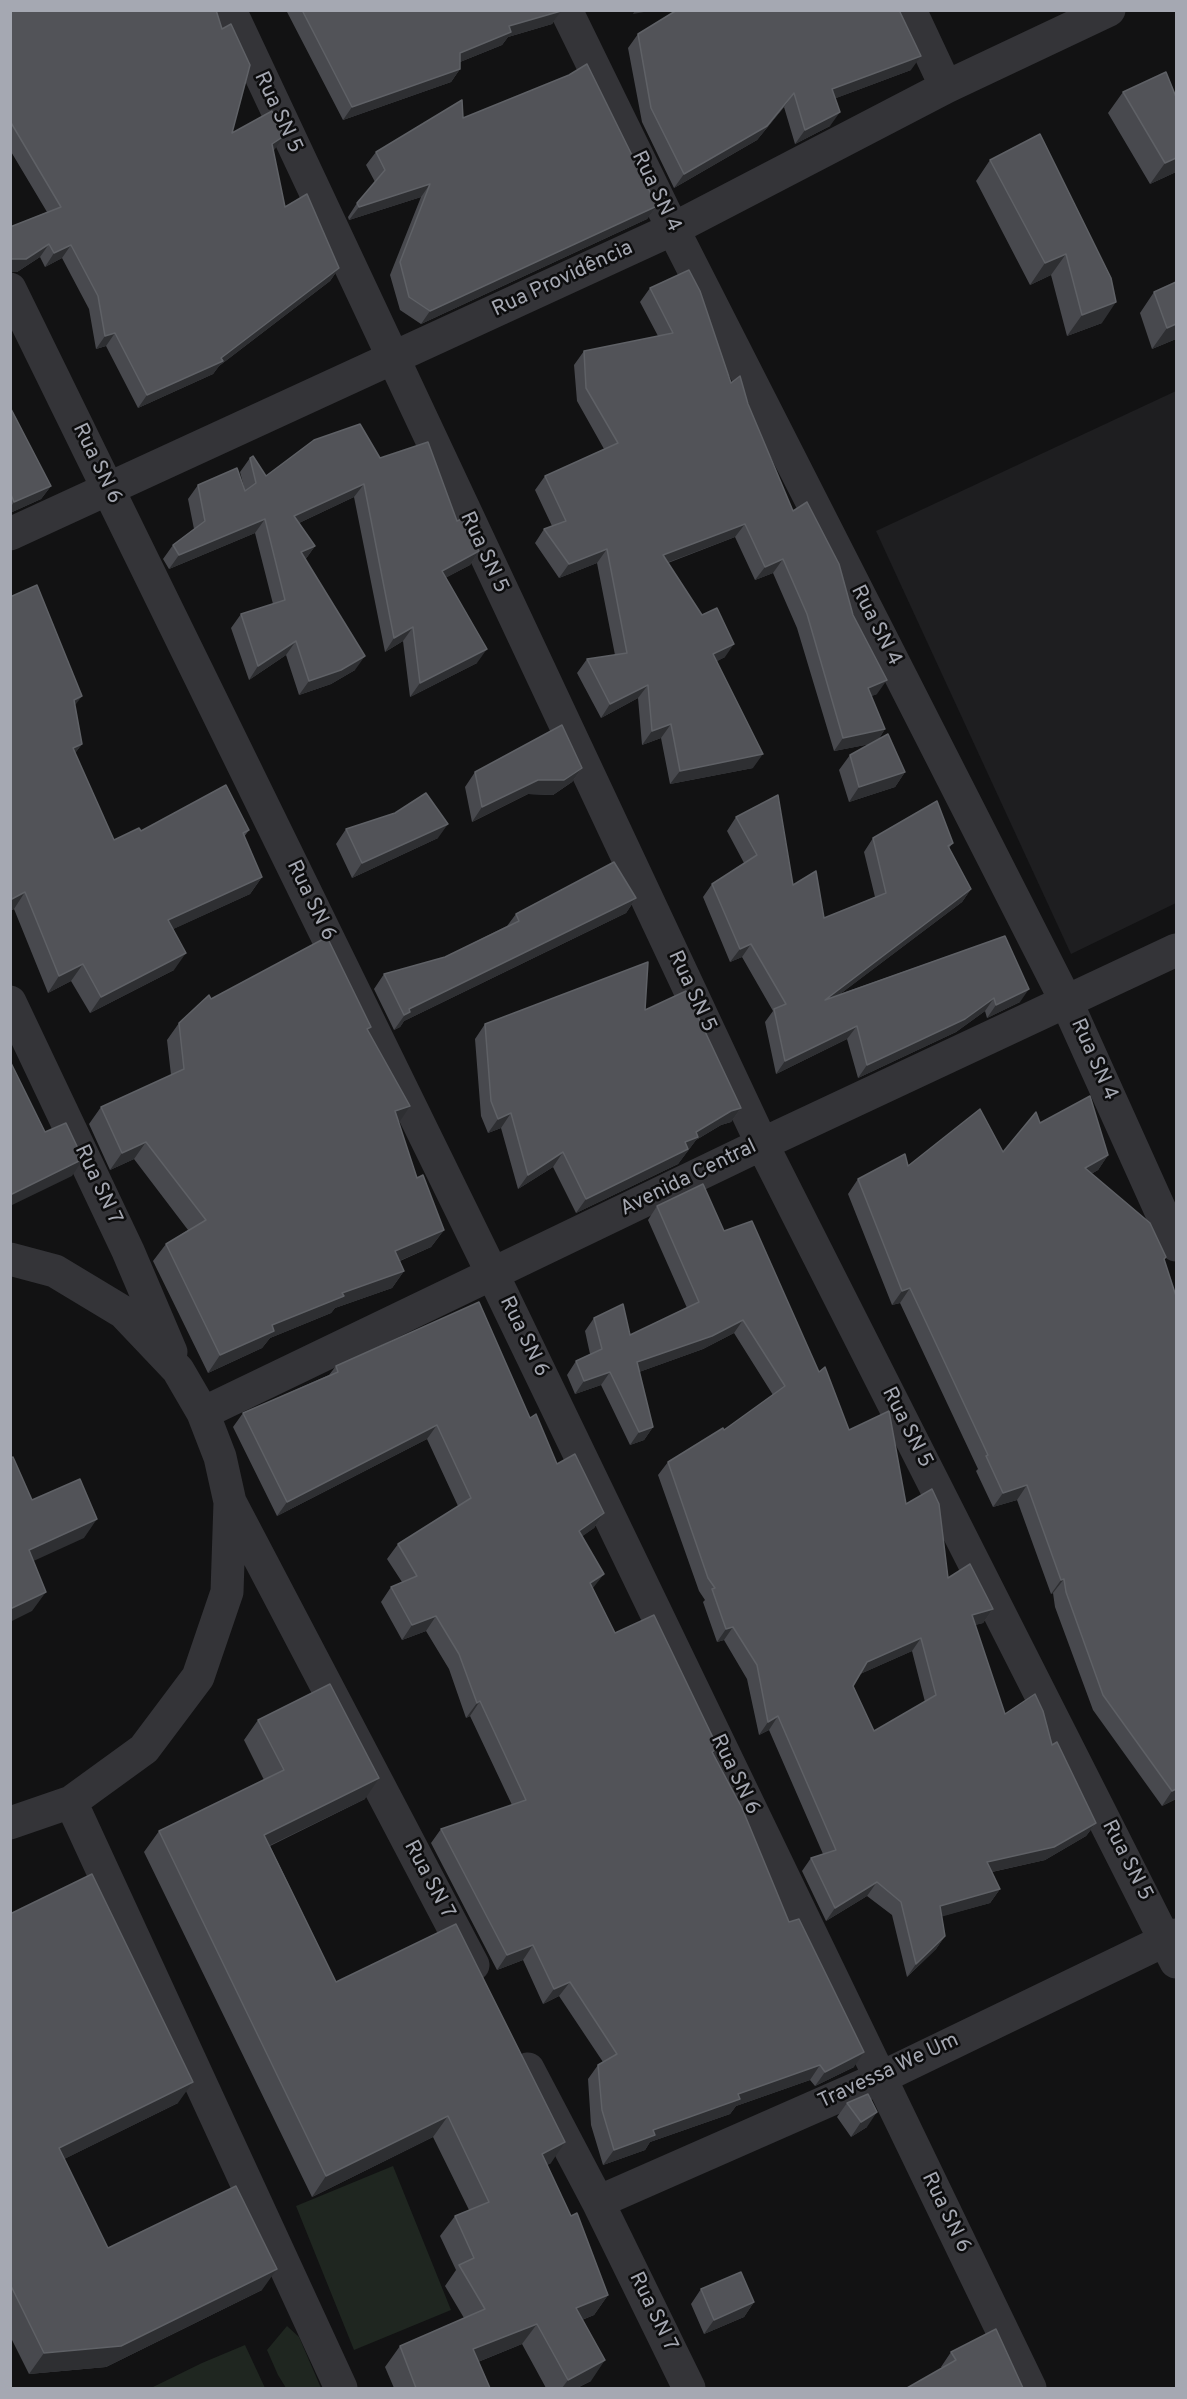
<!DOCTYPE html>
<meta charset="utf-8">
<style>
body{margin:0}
#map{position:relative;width:1187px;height:2399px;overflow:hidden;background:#121213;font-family:Overpass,sans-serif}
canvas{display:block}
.frame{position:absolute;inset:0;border:12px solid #a5a8b2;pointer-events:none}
</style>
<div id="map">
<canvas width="1187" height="2399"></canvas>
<div class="frame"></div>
</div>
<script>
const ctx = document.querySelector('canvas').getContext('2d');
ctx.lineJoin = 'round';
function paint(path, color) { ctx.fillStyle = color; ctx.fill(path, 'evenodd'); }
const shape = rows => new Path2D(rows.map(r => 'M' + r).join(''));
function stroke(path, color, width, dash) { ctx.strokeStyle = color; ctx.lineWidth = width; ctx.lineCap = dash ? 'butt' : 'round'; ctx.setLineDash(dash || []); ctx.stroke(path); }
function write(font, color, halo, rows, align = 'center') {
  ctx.font = font + ' Overpass,sans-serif'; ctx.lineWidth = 5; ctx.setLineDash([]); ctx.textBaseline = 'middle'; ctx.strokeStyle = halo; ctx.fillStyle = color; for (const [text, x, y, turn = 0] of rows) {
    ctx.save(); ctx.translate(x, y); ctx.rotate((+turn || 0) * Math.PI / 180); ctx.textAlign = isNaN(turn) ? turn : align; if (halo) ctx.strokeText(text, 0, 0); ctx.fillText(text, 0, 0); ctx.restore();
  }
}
paint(shape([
 [1176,391,1176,903,1071,954,876,531]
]), '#1e1e20');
paint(shape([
 [393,2166,451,2310,354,2350,296,2206],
 [287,2326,299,2337,321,2388,286,2388,278,2375,267,2350],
 [245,2345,265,2388,151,2388,202,2363]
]), '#1f2620');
stroke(shape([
 [230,10,762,1144,1176,1962],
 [566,10,673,229,1067,1003,1176,1245],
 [910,10,946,87],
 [10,289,492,1273,1030,2388],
 [10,534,673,229,946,87,1109,10],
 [10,1002,128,1251,171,1352],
 [10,1259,55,1271,123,1312,178,1370,203,1413,220,1457,230,1502,227,1592,198,1677,144,1749,71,1802,10,1823],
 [203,1413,762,1144,1176,950],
 [230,1502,473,1965],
 [71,1802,341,2388],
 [528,2069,598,2202,689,2388],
 [598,2202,880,2078,1176,1935]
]), '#343438', 33);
paint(shape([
 [10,10,232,133,275,149,273,150,285,207,339,268,330,281,219,366,213,374,138,408,106,346,96,349,89,309,62,258,45,267,40,257,17,272,10,272,10,227,47,212,10,150],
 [286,10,561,10,552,24,508,37,502,45,460,62,460,69,451,82,343,120],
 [638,34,911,70,836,98,830,126,795,144,784,107,757,140,674,188,642,122,628,48],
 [1123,92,1176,172,1150,184,1108,113],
 [463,118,657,206,647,219,421,324,400,310,390,275,421,197,349,220,348,217,357,203,375,182,366,165,376,152],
 [1040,134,1102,323,1067,336,1051,275,1030,285,976,181,990,160],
 [650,288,731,383,748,404,793,511,853,615,877,694,871,696,885,729,878,740,905,772,895,787,849,802,839,770,850,755,870,744,834,751,797,628,773,573,755,580,735,537,668,563,725,657,717,661,753,768,670,784,661,738,642,745,638,698,601,718,577,673,587,659,615,655,597,563,559,578,535,543,544,529,552,526,535,490,545,476,604,449,577,401,574,365,584,351,658,336,640,302],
 [1154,292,1176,339,1152,349,1140,313],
 [10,407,51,486,41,499,10,513],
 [250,458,266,476,380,458,457,521,479,551,470,565,445,578,477,663,410,697,403,641,385,652,354,497,299,523,315,546,305,560,355,670,331,684,299,695,286,655,249,680,231,628,241,614,273,604,255,533,169,569,163,559,173,545,194,529,188,499,198,485,245,491,240,472],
 [10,597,75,705,82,744,75,753,114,840,141,831,249,830,244,837,262,877,250,894,173,929,174,970,90,1013,71,981,48,993,14,909,10,911],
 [582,768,572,782,553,795,528,794,472,822,465,787,475,772],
 [395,813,438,838,352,878,336,844,346,829],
 [736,817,793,885,824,918,875,897,864,852,873,838,953,843,949,848,971,889,962,902,840,994,1005,936,1020,1002,987,1018,985,1011,956,1032,858,1078,847,1039,776,1074,765,1022,773,1011,742,957,730,962,703,897,712,884,744,863,727,831],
 [636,898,626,913,404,1021,400,1027,394,1030,374,989,384,974,445,957,507,926,516,914],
 [211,999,368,1031,417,1178,444,1230,431,1247,400,1261,404,1271,392,1288,335,1308,331,1313,270,1338,262,1348,208,1373,153,1261,166,1244,188,1230,134,1159,110,1170,89,1124,101,1107,171,1075,167,1040,179,1023],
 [645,1010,741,1108,731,1122,721,1125,696,1140,678,1164,576,1213,553,1167,518,1189,501,1128,488,1133,481,1116,475,1039,485,1024],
 [1040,1123,1108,1155,1098,1170,1091,1174,1166,1257,1164,1260,1176,1296,1176,1799,1162,1806,1093,1710,1055,1607,1053,1593,1051,1594,1017,1500,993,1507,976,1471,978,1469,900,1303,892,1305,848,1194,858,1179,908,1166,1003,1152],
 [657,1206,724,1231,819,1372,849,1430,906,1504,948,1578,993,1609,983,1623,975,1625,1005,1714,1052,1745,1096,1823,1086,1836,1045,1860,992,1872,1000,1889,990,1903,942,1916,945,1936,936,1949,907,1977,892,1915,867,1896,826,1921,802,1871,811,1858,823,1854,769,1730,759,1735,747,1679,724,1640,717,1642,703,1602,705,1600,699,1591,658,1475,668,1462,724,1430,773,1395,734,1333,703,1349,639,1372,653,1427,644,1440,630,1445,601,1385,575,1394,567,1375,576,1361,590,1354,585,1331,594,1318,630,1335,687,1308,648,1220],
 [912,1651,925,1702,874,1731,853,1686,860,1674],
 [336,1366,530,1418,557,1464,604,1513,594,1528,582,1536,593,1589,615,1633,714,1754,854,2067,815,2086,810,2080,736,2106,730,2114,650,2142,645,2150,603,2165,591,2125,588,2079,598,2065,603,2062,559,1996,543,2004,523,1960,497,1970,431,1843,441,1829,512,1805,470,1716,466,1718,449,1669,426,1631,402,1640,381,1602,391,1587,402,1582,387,1559,398,1544,458,1506,427,1439,277,1516,233,1427,243,1413,329,1375],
 [258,1720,365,1799,270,1846,336,1982,551,2163,547,2165,608,2295,594,2315,582,2320,591,2381,577,2388,546,2388,522,2344,478,2362,490,2388,394,2388,385,2367,400,2346,464,2318,445,2286,456,2270,440,2236,455,2216,469,2210,433,2137,312,2197,144,1852,159,1831,264,1780,244,1740],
 [10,1914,178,2103,64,2159,108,2248,262,2290,106,2367,29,2374,10,2336],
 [847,2103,867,2127,851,2137,837,2117],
 [701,2289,754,2302,744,2317,704,2334,691,2304],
 [951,2352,1023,2388,942,2368,941,2367]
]), '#48494e');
paint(shape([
 [635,10,655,10,633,14],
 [561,11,552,24,508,37,502,45,450,66,460,53,509,26],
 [921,56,911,70,823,103,832,89],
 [460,69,451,82,343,120,352,107],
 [794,93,784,107,757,140,674,188,684,174],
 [840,112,830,126,795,144,805,130],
 [284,136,275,149,263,157,272,144],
 [1176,158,1176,172,1150,184,1165,163],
 [430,184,421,197,349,220,359,207],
 [657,206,647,219,421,324,430,311],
 [49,244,40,257,17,272,10,272,10,259],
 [71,245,62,258,45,267,54,253],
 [1066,254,1051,275,1030,285,1045,263],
 [339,268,330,281,219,366,213,374,138,408,147,395,221,358],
 [1116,302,1102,323,1067,336,1082,315],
 [1176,324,1176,339,1152,349,1167,328],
 [115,333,106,346,96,349,105,336],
 [364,484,354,497,284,530,294,516],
 [51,486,41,499,10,513,10,508,14,502],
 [265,519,255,533,169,569,179,555],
 [745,524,735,537,653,568,663,555],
 [315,546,305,560,301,552],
 [607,549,597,563,559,578,569,564],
 [479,551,470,565,432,585,442,571],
 [783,559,773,573,755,580,765,567],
 [413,627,403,641,385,652,394,638],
 [296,641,286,655,249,680,258,666],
 [734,644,725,657,704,668,713,654],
 [487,649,477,663,410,697,420,683],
 [365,656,355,670,331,684,299,695,309,681],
 [887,680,877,694,858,702,868,688],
 [648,685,638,698,601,718,610,704],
 [82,696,70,712,74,700],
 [671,724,661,738,642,745,652,731],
 [885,729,876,743,834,751,843,738],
 [82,744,70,760,73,748],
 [763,754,753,768,670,784,680,771],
 [582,768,572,782,553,795,528,794,472,822,482,807,538,780],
 [905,772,895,787,849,802,859,787],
 [448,824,438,838,352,878,362,863],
 [262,877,250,894,156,937,168,920],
 [971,889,962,902,815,1013,825,1000],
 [25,892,14,909,10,911,10,900],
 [636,898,626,913,404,1021,400,1027,394,1030,409,1009],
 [751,944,742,957,730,962,740,949],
 [186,953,174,970,90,1013,101,997],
 [83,964,71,981,48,993,59,976],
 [1029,989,1020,1002,987,1018,996,1005],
 [994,998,985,1011,956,1032,858,1078,867,1065],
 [857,1026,847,1039,776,1074,785,1061],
 [410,1106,398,1124,395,1111],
 [741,1108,731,1122,721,1125,696,1140,678,1164,576,1213,586,1199,685,1142,696,1132,731,1111],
 [511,1113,501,1128,488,1133,498,1119],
 [146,1142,134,1159,110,1170,122,1153],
 [563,1152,553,1167,518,1189,528,1175],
 [1108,1155,1098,1170,1074,1183,1085,1168],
 [83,1159,72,1176,10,1206,10,1195],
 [444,1230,431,1247,383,1268,395,1251],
 [404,1271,392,1288,335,1308,331,1313,270,1338,262,1348,208,1373,220,1355,272,1325,342,1293],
 [910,1288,900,1303,892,1305,902,1291],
 [743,1320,734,1333,703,1349,628,1376,637,1362],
 [610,1372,601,1385,575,1394,584,1381],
 [437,1425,427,1439,277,1516,287,1502],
 [653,1427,644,1440,630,1445,639,1432],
 [1027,1485,1017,1500,993,1507,1003,1493],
 [604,1513,594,1528,569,1546,579,1531],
 [97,1519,84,1538,16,1569,29,1550],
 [604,1574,593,1588,590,1583],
 [1064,1579,1053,1593,1051,1594,1061,1580],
 [46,1592,32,1611,10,1622,10,1609],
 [993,1609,983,1623,963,1628,972,1615],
 [436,1616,426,1631,402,1640,412,1625],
 [733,1627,724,1640,717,1642,726,1629],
 [921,1638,912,1651,858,1675,867,1662],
 [480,1701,470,1716,466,1718,477,1703],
 [778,1716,769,1730,759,1735,768,1722],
 [379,1778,365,1799,250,1855,264,1835],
 [1176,1789,1176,1799,1162,1806,1172,1791],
 [1096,1823,1086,1836,1045,1860,978,1875,987,1862],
 [877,1882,867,1896,826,1921,835,1908],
 [1000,1889,990,1903,930,1920,940,1906],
 [945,1936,936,1949,907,1977,916,1964],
 [533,1945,523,1960,497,1970,507,1955],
 [570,1982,559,1996,543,2004,554,1989],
 [864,2052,854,2067,815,2086,825,2072],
 [820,2065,810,2080,736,2106,730,2114,650,2142,645,2150,603,2165,614,2150,653,2130,738,2094],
 [193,2082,178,2103,44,2169,59,2148],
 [877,2112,867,2127,851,2137,861,2122],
 [448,2116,433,2137,312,2197,326,2176],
 [565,2142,551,2163,527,2174,542,2154],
 [277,2269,262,2290,106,2367,29,2374,44,2353],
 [608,2295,594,2315,561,2328,576,2308],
 [754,2302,744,2317,704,2334,714,2320],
 [537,2324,522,2344,458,2370,473,2349],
 [605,2360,591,2381,577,2388,562,2388,568,2380]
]), '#2e2f32');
const building = shape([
 [10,10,216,10,222,29,231,24,250,65,232,133,272,111,284,136,272,144,285,207,307,194,339,268,221,358,223,361,147,395,115,333,105,336,98,296,71,245,54,253,49,244,26,259,10,259,10,227,61,207,10,121,10,10],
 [302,10,561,10,561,11,509,26,511,32,460,53,460,69,352,107,302,10],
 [677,10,899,10,921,56,832,89,840,112,805,130,794,93,767,126,684,174,651,108,638,34,677,10],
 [587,64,657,206,430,311,409,297,400,262,430,184,359,207,357,203,385,170,376,152,462,100,463,118,569,75,587,64],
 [1166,72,1176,97,1176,158,1165,163,1123,92,1166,72],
 [1040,134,1111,278,1116,302,1082,315,1066,254,1045,263,990,160,1040,134],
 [689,270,700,291,731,383,740,376,748,404,793,511,807,502,839,564,853,615,887,680,868,688,885,729,843,738,807,614,783,559,765,567,745,524,663,555,702,615,717,608,734,644,713,654,763,754,680,771,671,724,652,731,648,685,610,704,587,659,627,653,607,549,569,564,544,529,566,521,545,476,618,443,586,388,584,351,673,333,650,288,689,270],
 [1176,282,1176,324,1167,328,1154,292,1176,282],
 [10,407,51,486,14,502,10,492,10,407],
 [360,424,380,458,428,442,457,521,464,518,479,551,442,571,487,649,420,683,413,627,394,638,364,484,294,516,315,546,301,552,365,656,341,670,309,681,296,641,258,666,241,614,285,600,265,519,179,555,173,545,205,521,198,485,237,468,245,491,256,483,250,458,253,456,266,476,314,440,360,424],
 [37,585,82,696,74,700,82,744,73,748,114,840,139,828,141,831,226,785,249,830,243,833,262,877,168,920,186,953,101,997,83,964,59,976,25,892,10,900,10,597,37,585],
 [562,725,582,768,564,780,538,780,482,807,475,772,562,725],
 [888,734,905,772,859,787,850,755,888,734],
 [426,793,448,824,362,863,346,829,395,813,426,793],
 [778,795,793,885,816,871,824,918,886,893,873,838,937,801,953,843,948,846,971,889,825,1000,1005,936,1029,989,996,1005,994,998,965,1019,867,1065,857,1026,785,1061,774,1009,786,1004,751,944,740,949,712,884,757,855,736,817,778,795],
 [614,862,636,898,409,1009,410,1012,404,1015,384,974,445,957,519,921,516,914,614,862],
 [327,937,371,1027,367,1029,410,1106,395,1111,417,1178,423,1175,444,1230,395,1251,404,1271,342,1293,344,1296,272,1325,274,1331,220,1355,166,1244,206,1220,146,1142,122,1153,101,1107,184,1069,179,1023,209,995,211,999,327,937],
 [648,962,645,1010,686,991,741,1108,731,1111,696,1132,698,1137,685,1142,688,1149,586,1199,563,1152,528,1175,511,1113,498,1119,491,1101,485,1024,648,962],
 [10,1061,45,1132,66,1123,83,1159,10,1195,10,1061],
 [1090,1096,1108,1155,1085,1168,1150,1223,1166,1257,1164,1259,1176,1296,1176,1789,1172,1791,1103,1695,1066,1592,1064,1579,1061,1580,1027,1485,1003,1493,986,1456,988,1455,910,1288,902,1291,858,1179,905,1154,908,1166,980,1109,1003,1152,1036,1112,1040,1123,1090,1096],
 [703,1184,724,1231,752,1221,819,1372,825,1367,849,1430,889,1411,906,1504,932,1489,939,1504,948,1578,970,1564,993,1609,972,1615,1005,1714,1035,1694,1043,1711,1052,1745,1057,1742,1096,1823,1054,1847,987,1862,1000,1889,940,1906,945,1936,916,1964,901,1902,877,1882,835,1908,811,1858,836,1850,778,1716,768,1722,757,1665,733,1627,726,1629,712,1589,715,1588,708,1578,668,1462,723,1428,724,1430,785,1386,743,1320,712,1336,637,1362,653,1427,639,1432,610,1372,584,1381,576,1361,602,1349,594,1318,623,1304,630,1335,699,1302,657,1206,703,1184],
 [921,1638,936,1695,874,1731,853,1686,867,1662,921,1638],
 [479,1302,530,1418,536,1414,557,1464,575,1454,604,1513,579,1531,604,1574,590,1583,615,1633,654,1615,718,1748,712,1752,742,1808,789,1922,799,1919,864,2052,825,2072,820,2065,738,2094,740,2099,653,2130,655,2135,614,2150,602,2110,598,2065,617,2054,570,1982,554,1989,533,1945,507,1955,441,1829,526,1800,480,1701,477,1703,459,1654,436,1616,412,1625,391,1587,417,1576,398,1544,471,1498,437,1425,287,1502,243,1413,338,1372,336,1366,479,1302],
 [13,1457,32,1500,80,1479,97,1519,29,1550,46,1592,10,1609,10,1458,13,1457],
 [330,1684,379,1778,264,1835,336,1982,456,1924,565,2142,542,2154,571,2216,577,2213,608,2295,576,2308,605,2360,568,2380,537,2324,473,2349,490,2388,416,2388,400,2346,485,2309,459,2265,474,2258,455,2216,489,2202,448,2116,326,2176,159,1831,284,1770,258,1720,330,1684],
 [92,1874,193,2082,59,2148,108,2248,236,2186,277,2269,121,2346,44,2353,10,2284,10,1914,92,1874],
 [868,2094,877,2112,861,2122,847,2103,868,2094],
 [741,2272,754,2302,714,2320,701,2289,741,2272],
 [996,2329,1023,2388,907,2388,956,2360,951,2352,996,2329]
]);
paint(building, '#525358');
stroke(building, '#5f6166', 1.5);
write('21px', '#a5a8b2', '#0d0d0e', [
 ["Rua SN 5",277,113,65],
 ["Rua SN 4",655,192,64],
 ["Rua Providência",563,280,-25],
 ["Rua SN 6",96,464,64],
 ["Rua SN 5",483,553,65],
 ["Rua SN 4",875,626,63],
 ["Rua SN 6",310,901,64],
 ["Rua SN 5",691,992,65],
 ["Rua SN 4",1093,1060,66],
 ["Avenida Central",689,1179,-26],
 ["Rua SN 7",97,1185,65],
 ["Rua SN 6",523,1337,64],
 ["Rua SN 5",906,1428,63],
 ["Rua SN 6",734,1775,64],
 ["Rua SN 5",1126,1861,63],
 ["Rua SN 7",428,1880,62],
 ["Travessa We Um",889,2072,-25],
 ["Rua SN 6",945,2213,64],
 ["Rua SN 7",652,2312,64]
]);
</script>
